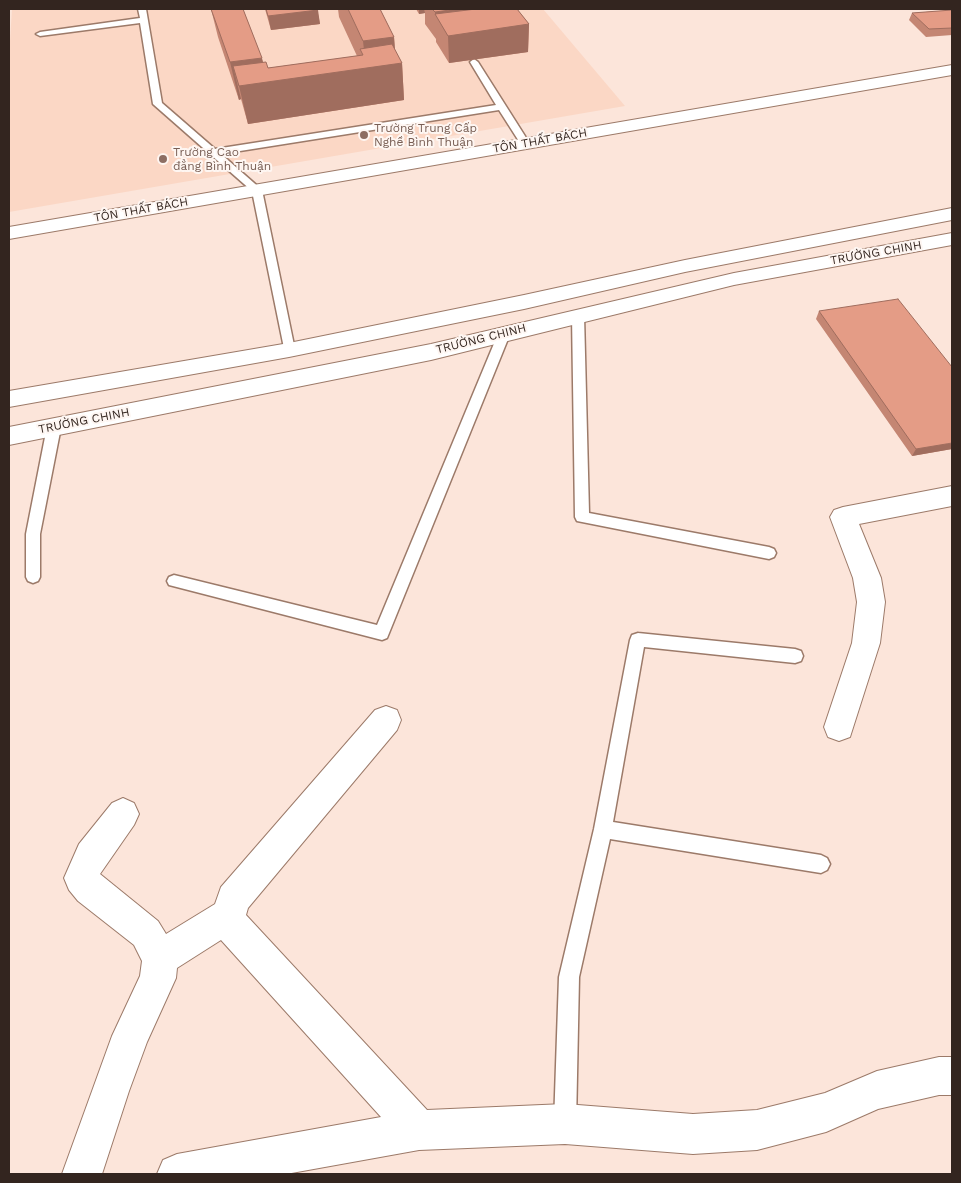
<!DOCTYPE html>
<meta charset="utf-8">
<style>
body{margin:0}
#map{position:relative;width:961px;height:1183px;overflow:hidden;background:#fce5da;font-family:"Work Sans",sans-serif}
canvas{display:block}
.frame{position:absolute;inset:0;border:10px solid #33251f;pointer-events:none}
</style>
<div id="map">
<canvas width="961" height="1183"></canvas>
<div class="frame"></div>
</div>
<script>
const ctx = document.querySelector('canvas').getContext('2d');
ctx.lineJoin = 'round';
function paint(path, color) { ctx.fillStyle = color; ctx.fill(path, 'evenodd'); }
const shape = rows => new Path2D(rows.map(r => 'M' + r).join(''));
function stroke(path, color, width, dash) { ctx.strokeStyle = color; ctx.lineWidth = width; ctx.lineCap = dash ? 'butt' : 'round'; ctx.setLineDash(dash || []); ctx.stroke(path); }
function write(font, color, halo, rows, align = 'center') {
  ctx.font = font + ' "Work Sans",sans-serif'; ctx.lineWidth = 4; ctx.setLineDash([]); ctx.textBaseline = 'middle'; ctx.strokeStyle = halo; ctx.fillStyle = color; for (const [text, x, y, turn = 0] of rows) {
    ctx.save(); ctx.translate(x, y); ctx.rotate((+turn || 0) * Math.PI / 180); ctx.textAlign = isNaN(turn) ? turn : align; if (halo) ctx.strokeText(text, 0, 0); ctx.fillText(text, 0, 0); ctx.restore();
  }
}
paint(shape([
 [12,9,543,9,625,106,9,212,9,57]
]), '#fbd7c5');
const lane = shape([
 [138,9,146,9,162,103,215,149,496,105,470,62,474,59,478,62,530,144,522,146,499,110,221,154,262,190,295,350,293,353,285,353,252,191,153,104,140,23,40,36,36,34,40,32,140,18,138,9],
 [578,311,584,315,589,513,769,547,774,549,776,553,774,557,769,559,577,521,575,517,572,315,578,311],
 [504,330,510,334,387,638,382,640,169,585,167,581,169,577,174,575,377,625,498,334,504,330],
 [54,422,61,427,40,534,40,577,38,581,33,583,28,581,26,577,26,534,47,427,54,422],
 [638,633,795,649,801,651,803,656,801,661,795,663,644,647,613,822,821,855,827,858,830,864,827,870,821,873,610,839,579,977,576,1124,573,1132,565,1135,557,1132,554,1124,559,977,594,829,630,640,632,635,638,633]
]);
const street = shape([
 [952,65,952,75,9,239,9,227,952,65],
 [952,486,952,506,859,524,881,578,885,602,880,643,850,737,839,741,828,737,824,727,852,643,857,602,853,578,830,517,834,510,843,507,952,486],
 [386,706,397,710,401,720,397,730,248,908,246,915,427,1110,565,1104,693,1114,757,1110,825,1093,877,1071,939,1057,952,1057,952,1095,939,1095,878,1109,826,1132,757,1150,693,1154,565,1144,419,1150,286,1174,157,1174,163,1160,177,1154,381,1117,221,940,177,968,176,978,147,1042,129,1091,102,1174,62,1174,112,1036,140,976,142,961,134,945,78,901,69,890,64,878,79,844,112,803,123,798,134,803,139,814,134,825,100,874,158,921,166,934,215,904,221,887,375,710,386,706]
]);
const highway = shape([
 [952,208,952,220,685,272,524,309,289,357,9,407,9,391,289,343,524,295,685,260,952,208],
 [952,233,952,245,734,285,431,360,9,445,9,427,431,344,734,273,952,233]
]);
stroke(lane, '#9c7a69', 3);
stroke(street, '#9c7a69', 2);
stroke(highway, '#9c7a69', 2);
paint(lane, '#fff');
paint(street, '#fff');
paint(highway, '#fff');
paint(shape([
 [211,9,243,9,263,62,268,68,357,56,339,17,338,9,380,9,394,37,395,51,402,63,404,100,248,124,241,99,239,100,218,37],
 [265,9,317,9,320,24,271,30],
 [416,9,517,9,529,24,528,52,449,63,436,42,436,39,425,24,425,13,419,14],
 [952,10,952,35,926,37,909,20,912,13],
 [819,311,952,449,912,456,816,319]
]), '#c48673');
paint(shape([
 [419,9,424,9,425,13,419,14],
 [457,9,506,9,529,24,528,52,449,63,448,36,435,14,435,12],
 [318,10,320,24,271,30,268,16],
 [394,37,396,64,402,63,404,100,248,124,239,86,233,66,241,99,239,100,230,62,262,58,267,82,366,68,363,41],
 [952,443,952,449,912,456,916,449]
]), '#a06d5e');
const building = shape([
 [211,9,243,9,262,58,230,62,211,9],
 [266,9,317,9,318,10,268,16,266,9],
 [348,9,380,9,394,37,363,41,348,9],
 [432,9,457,9,435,12,432,9],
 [476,9,517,9,529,24,448,36,435,14,476,9],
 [952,10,952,28,929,29,912,13,952,10],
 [392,44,402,63,239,86,233,66,266,62,268,68,363,55,360,49,392,44],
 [898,299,952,367,952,443,916,449,819,311,898,299]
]);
paint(building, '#e49c86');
stroke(building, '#a06d5e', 1);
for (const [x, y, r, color] of [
 [364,135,5,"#8d6e63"],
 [163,159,5,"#8d6e63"]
]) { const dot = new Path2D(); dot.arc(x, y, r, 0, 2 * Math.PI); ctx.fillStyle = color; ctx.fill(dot); stroke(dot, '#fef6f2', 2); }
write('12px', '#785e54', '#fef6f2', [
 ["Trường Trung Cấp",374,128],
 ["Nghề Bình Thuận",374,142],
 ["Trường Cao",173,152],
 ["đẳng Bình Thuận",173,166]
], 'left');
write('12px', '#33251f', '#fef6f2', [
 ["TÔN THẤT BÁCH",540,141,-10],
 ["TÔN THẤT BÁCH",141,210,-10],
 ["TRƯỜNG CHINH",876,253,-10],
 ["TRƯỜNG CHINH",481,339,-14],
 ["TRƯỜNG CHINH",84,421,-11]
]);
</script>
